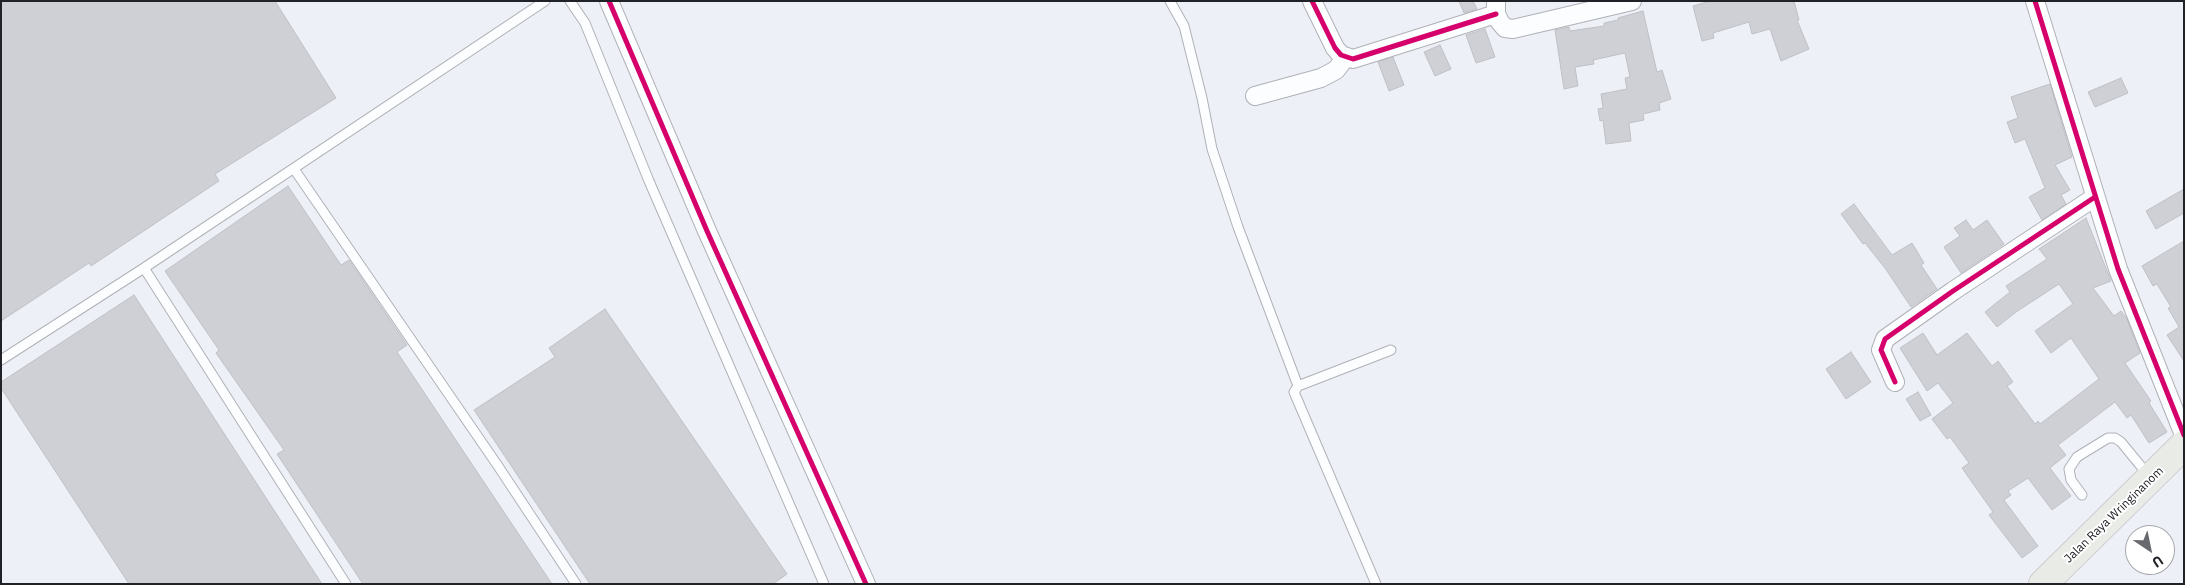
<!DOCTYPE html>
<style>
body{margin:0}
#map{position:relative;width:2185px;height:585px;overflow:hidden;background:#eef0f8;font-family:"IBM Plex Sans",sans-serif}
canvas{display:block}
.frame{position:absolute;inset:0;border:2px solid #212227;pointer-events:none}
.north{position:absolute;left:2125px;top:525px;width:50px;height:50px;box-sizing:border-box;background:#fff;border:1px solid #a6a7a9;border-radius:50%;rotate:146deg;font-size:14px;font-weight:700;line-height:20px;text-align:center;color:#212227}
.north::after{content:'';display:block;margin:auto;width:18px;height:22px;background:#696a70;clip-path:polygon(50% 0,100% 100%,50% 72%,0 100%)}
</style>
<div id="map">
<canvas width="2185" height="585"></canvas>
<div class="frame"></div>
<div class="north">U</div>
</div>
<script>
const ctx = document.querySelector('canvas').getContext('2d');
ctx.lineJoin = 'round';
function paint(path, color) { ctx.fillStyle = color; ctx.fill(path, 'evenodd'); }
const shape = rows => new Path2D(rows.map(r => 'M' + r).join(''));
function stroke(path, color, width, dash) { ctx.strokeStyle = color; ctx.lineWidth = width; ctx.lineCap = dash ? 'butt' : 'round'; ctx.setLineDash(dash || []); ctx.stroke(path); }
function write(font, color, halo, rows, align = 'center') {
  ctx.font = font + ' "IBM Plex Sans",sans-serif'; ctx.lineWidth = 4; ctx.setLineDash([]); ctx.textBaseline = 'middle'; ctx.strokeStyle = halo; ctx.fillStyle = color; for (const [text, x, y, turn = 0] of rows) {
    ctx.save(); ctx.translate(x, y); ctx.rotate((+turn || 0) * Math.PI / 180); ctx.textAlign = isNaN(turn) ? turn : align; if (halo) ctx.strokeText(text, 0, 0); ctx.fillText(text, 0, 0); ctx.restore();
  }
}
const building = shape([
 [1,1,275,1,336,98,215,174,219,181,91,266,89,263,1,321,1,1],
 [1459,1,1473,1,1477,9,1464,13,1459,1],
 [1710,1,1794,1,1799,20,1797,20,1809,49,1781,61,1770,29,1752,34,1749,22,1713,33,1714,38,1702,41,1693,6,1710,1],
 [1643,11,1657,72,1662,70,1671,99,1659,103,1660,110,1643,114,1644,120,1629,123,1631,141,1606,144,1603,120,1600,121,1598,109,1603,108,1601,94,1627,89,1625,78,1630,77,1625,53,1593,60,1594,64,1575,67,1578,86,1564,89,1555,30,1569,27,1570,31,1604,26,1604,23,1618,20,1618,18,1643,11],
 [1485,29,1495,57,1476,63,1466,35,1485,29],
 [1440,45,1451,69,1435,76,1424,52,1440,45],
 [1393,57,1404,85,1389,91,1378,62,1393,57],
 [2121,78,2128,93,2095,107,2088,92,2121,78],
 [2050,84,2072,157,2055,165,2070,190,2061,195,2066,204,2042,220,2029,197,2045,188,2025,139,2015,143,2007,122,2018,118,2011,97,2050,84],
 [288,186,341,265,349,260,407,345,397,352,552,584,363,584,277,454,284,450,216,353,219,350,165,271,288,186],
 [2184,189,2184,213,2156,229,2146,211,2184,189],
 [1854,204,1892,255,1912,243,1924,263,1921,265,1937,289,1911,307,1885,268,1865,243,1863,244,1841,214,1854,204],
 [2086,218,2111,281,2093,288,2114,316,2121,311,2127,319,2140,353,2125,363,2151,401,2149,403,2167,432,2149,443,2131,415,2127,418,2115,402,2058,445,2066,455,2050,468,2071,496,2052,510,2028,478,2008,491,2011,495,2004,500,2038,546,2022,558,1989,515,1993,512,1962,468,1969,463,1950,437,1947,439,1932,419,1953,403,1938,383,1927,391,1900,348,1923,333,1937,355,1967,333,1992,366,1998,361,2013,382,2007,386,2035,424,2038,421,2040,424,2099,379,2071,338,2051,353,2035,331,2073,304,2059,284,2016,312,1997,327,1985,312,2010,292,2006,286,2047,259,2039,249,2086,218],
 [1966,220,1973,230,1987,220,2004,244,1961,273,1944,247,1960,236,1954,228,1966,220],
 [2184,241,2184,361,2167,335,2179,327,2168,308,2171,307,2157,284,2153,286,2142,266,2184,241],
 [134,295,322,584,129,584,1,388,1,382,134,295],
 [605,309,787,574,773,584,590,584,474,410,555,357,549,348,605,309],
 [1851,352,1871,382,1846,399,1826,369,1851,352],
 [1918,392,1931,415,1920,421,1906,399,1918,392]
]);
paint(building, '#cfd0d6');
stroke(building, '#bfc0c5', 1);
const lane = shape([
 [570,1,585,23,649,181,824,584],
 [1170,1,1184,26,1202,98,1212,149,1238,227,1298,386],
 [294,169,498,466,576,584],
 [144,268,346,584],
 [1,360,144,268,545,1],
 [2082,495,2071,480,2069,469,2077,457,2108,438,2115,438,2121,442,2149,476],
 [1376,584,1294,392,1298,386,1391,350]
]);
const street = shape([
 [609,1,707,231,866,584],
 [1312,1,1335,48,1341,55,1353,59,1496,14],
 [1496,1,1496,14,1500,22,1505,28,1513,29,1632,1],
 [2035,1,2118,269,2184,435],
 [1255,96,1321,78,1336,70,1346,57],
 [1895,382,1881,350,1885,339,1953,291,2095,197]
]);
const primary = shape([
 [2043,584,2184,445]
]);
stroke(lane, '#b0b1b7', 11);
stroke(street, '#b0b1b7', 20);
stroke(primary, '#cccdd1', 30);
stroke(lane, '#fcfdfe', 9);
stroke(street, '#fcfdfe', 18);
stroke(primary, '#e9ebe7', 28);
stroke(shape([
 [609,1,707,231,866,584],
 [1312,1,1335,48,1341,55,1353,59,1496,14],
 [2035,1,2118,269,2184,435],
 [1895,382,1881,350,1885,339,1953,291,2095,197]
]), '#d6006c', 5);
write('12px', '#212227', '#fff', [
 ["Jalan Raya Wringinanom",2114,515,-44]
]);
</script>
